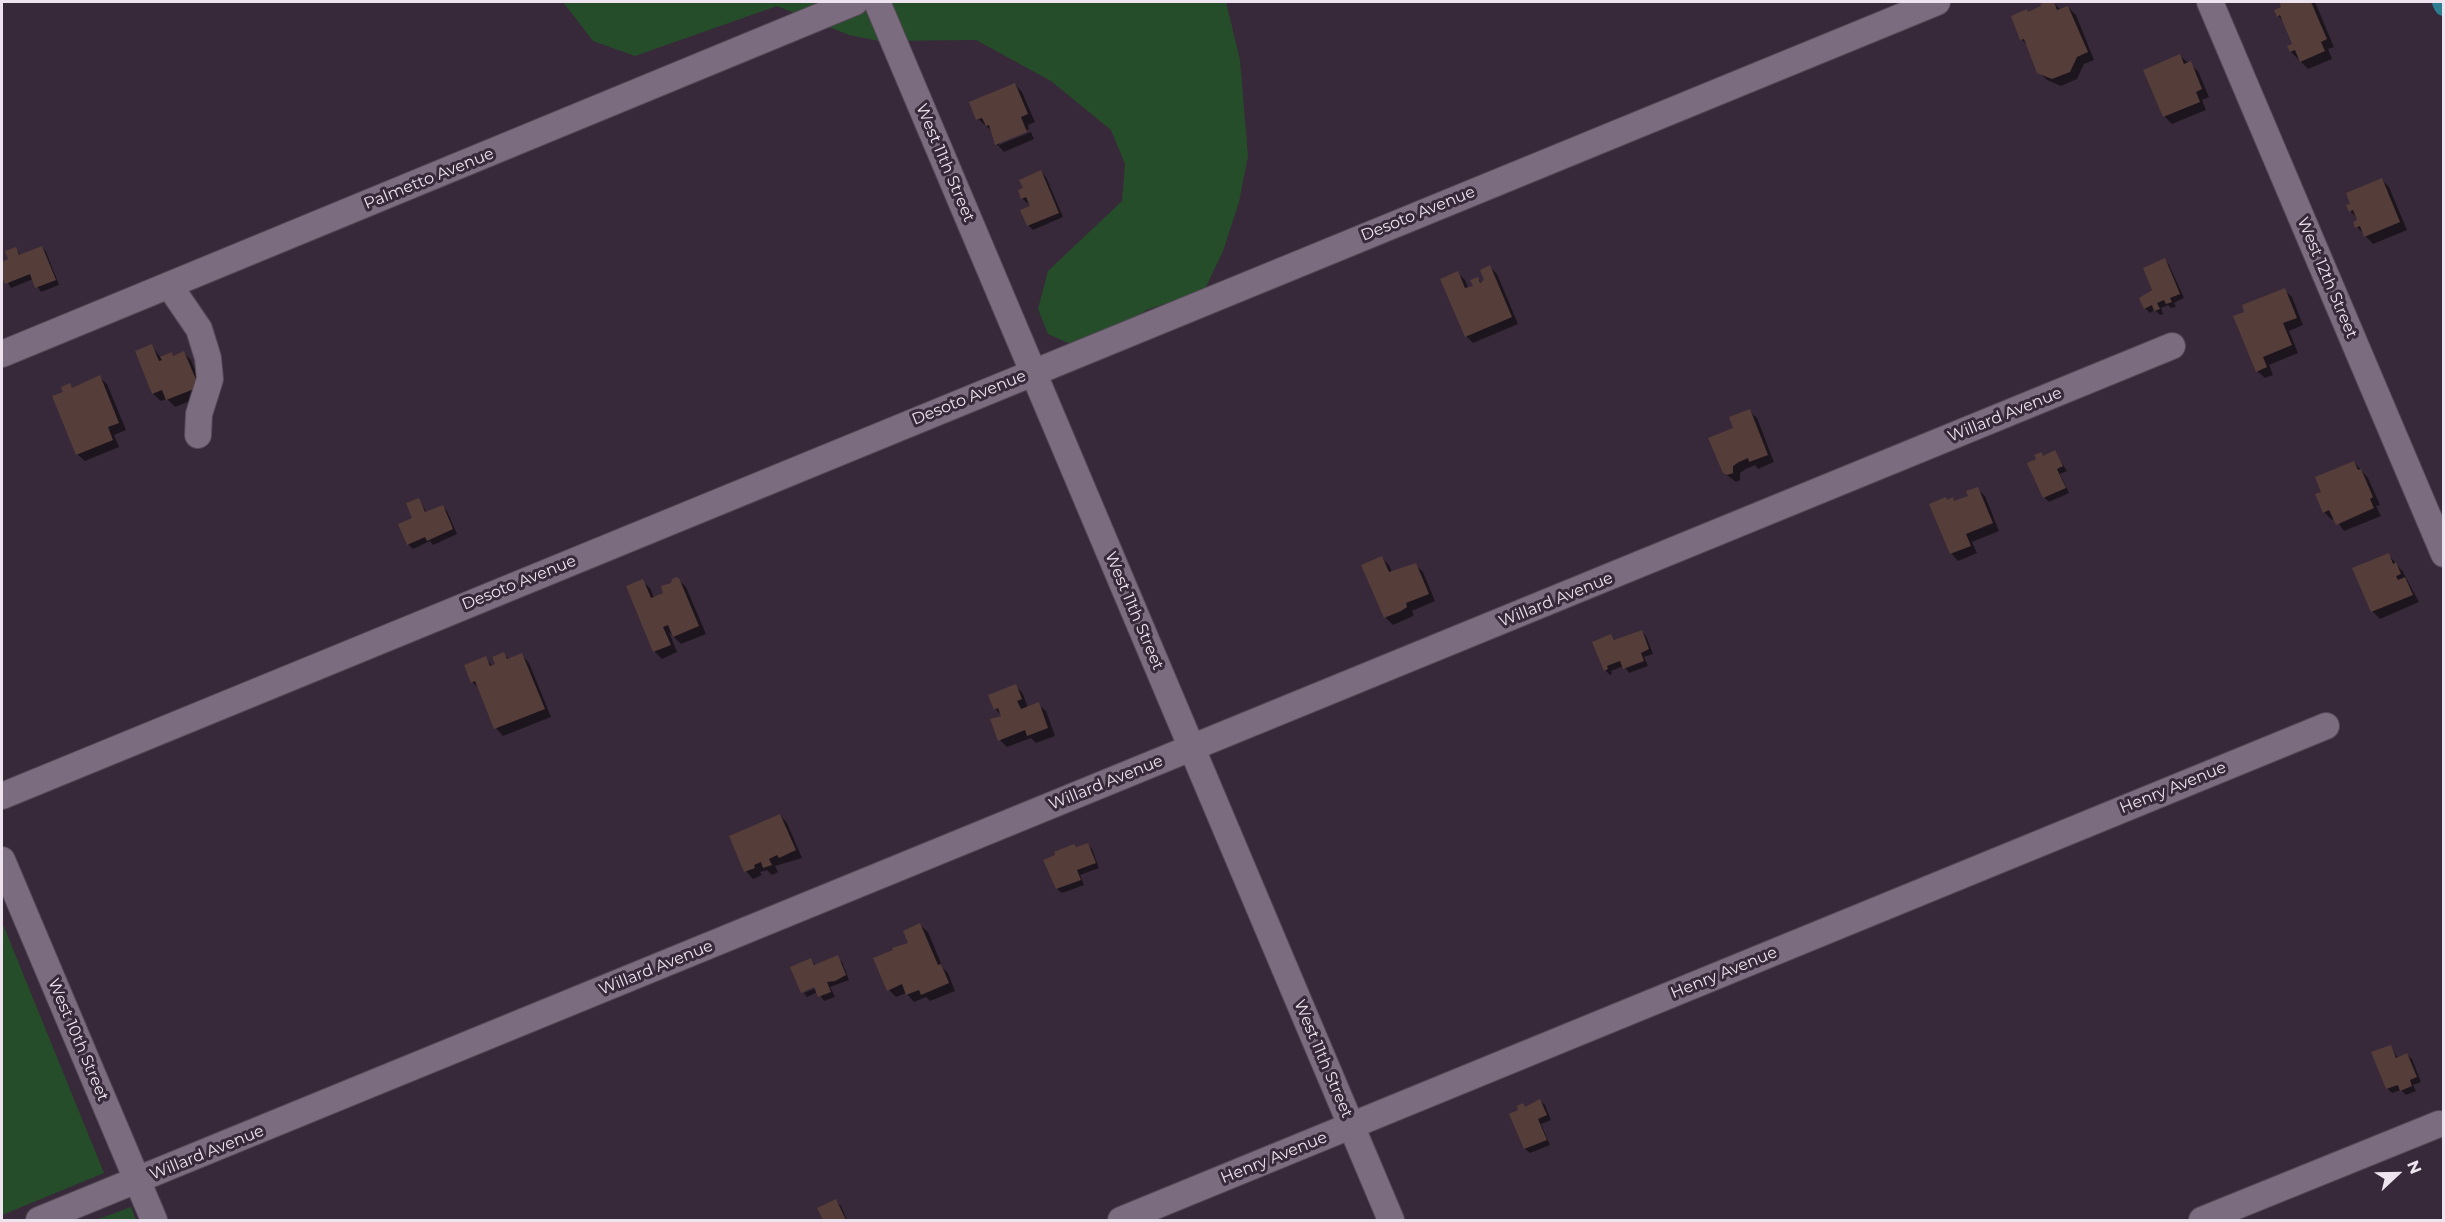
<!DOCTYPE html>
<style>
body{margin:0}
#map{position:relative;width:2445px;height:1222px;overflow:hidden;background:#372939;font-family:Montserrat,sans-serif}
canvas{display:block}
.frame{position:absolute;inset:0;border:3px solid #ede4ef;pointer-events:none}
.north{position:absolute;left:2367px;top:1144px;width:60px;height:60px;-webkit-text-stroke:4px #372939;paint-order:stroke;rotate:68deg;font-size:16px;font-weight:700;line-height:24px;text-align:center;color:#ede4ef}
.north::after{content:'';display:block;margin:auto;width:21px;height:27px;background:#ede4ef;clip-path:polygon(50% 0,100% 100%,50% 72%,0 100%)}
</style>
<div id="map">
<canvas width="2445" height="1222"></canvas>
<div class="frame"></div>
<div class="north">N</div>
</div>
<script>
const ctx = document.querySelector('canvas').getContext('2d');
ctx.lineJoin = 'round';
function paint(path, color) { ctx.fillStyle = color; ctx.fill(path, 'evenodd'); }
const shape = rows => new Path2D(rows.map(r => 'M' + r).join(''));
function stroke(path, color, width, dash) { ctx.strokeStyle = color; ctx.lineWidth = width; ctx.lineCap = dash ? 'butt' : 'round'; ctx.setLineDash(dash || []); ctx.stroke(path); }
function write(font, color, halo, rows, align = 'center') {
  ctx.font = font + ' Montserrat,sans-serif'; ctx.lineWidth = 6; ctx.setLineDash([]); ctx.textBaseline = 'middle'; ctx.strokeStyle = halo; ctx.fillStyle = color; for (const [text, x, y, turn = 0] of rows) {
    ctx.save(); ctx.translate(x, y); ctx.rotate((+turn || 0) * Math.PI / 180); ctx.textAlign = isNaN(turn) ? turn : align; if (halo) ctx.strokeText(text, 0, 0); ctx.fillText(text, 0, 0); ctx.restore();
  }
}
paint(shape([
 [563,2,1226,2,1240,60,1248,156,1239,202,1223,251,1204,291,1146,310,1130,325,1077,347,1048,334,1038,309,1048,271,1122,201,1125,164,1111,130,1051,81,976,40,879,41,849,35,777,6,635,56,593,41],
 [2,922,104,1173,2,1215],
 [131,1207,136,1220,96,1220]
]), '#264d29');
paint(shape([
 [2050,2,2053,2,2061,10,2068,7,2076,15,2094,60,2084,64,2077,79,2061,86,2047,80,2039,72,2028,46,2022,40,2028,13],
 [2281,2,2315,2,2334,47,2328,49,2332,59,2308,69,2291,52,2289,47,2294,45,2285,22,2278,16,2283,8],
 [2180,56,2198,71,2209,97,2202,100,2206,110,2172,124,2164,116],
 [1015,84,1022,92,1035,122,1028,125,1029,129,999,142,999,145,1031,132,1034,139,1004,152,997,144,992,131,978,119],
 [1041,172,1046,177,1063,217,1033,230,1028,225,1032,207,1029,201,1027,203,1022,198],
 [2382,180,2389,187,2407,230,2373,244,2357,227,2358,219,2350,211],
 [42,247,46,252,59,285,41,292,33,279,11,288,2,273,2,264,10,260,15,248,21,256],
 [2165,260,2169,265,2184,298,2174,303,2176,307,2171,308,2168,305,2161,308,2163,314,2160,315,2155,310,2150,313,2145,308],
 [1490,267,1497,274,1518,324,1473,343,1466,336,1458,273,1465,280,1468,288,1475,287,1477,278,1482,283,1486,280],
 [2284,290,2292,297,2303,325,2289,331,2298,353,2269,365,2273,375,2265,378,2257,371,2246,313],
 [152,346,161,358,172,354,175,357,184,353,191,360,205,395,175,407,167,399,161,401,153,394,136,352],
 [99,377,107,384,126,430,114,435,119,447,85,461,77,454,69,385,73,389],
 [1749,411,1757,418,1774,462,1758,469,1755,465,1746,469,1740,473,1740,480,1736,482,1724,473],
 [2055,452,2067,471,2060,474,2069,493,2049,502,2044,497,2044,457],
 [2354,462,2368,478,2380,505,2376,506,2381,516,2344,531,2335,518,2332,520,2324,512],
 [1977,489,1985,496,1999,531,1972,542,1977,553,1958,561,1951,553,1947,501,1952,499,1956,502,1970,497],
 [419,500,427,513,442,506,447,511,457,534,433,545,430,541,413,549,408,544],
 [2388,554,2403,572,2419,602,2380,619,2372,611],
 [1382,558,1389,565,1393,574,1416,565,1423,572,1435,601,1412,611,1414,615,1409,618,1393,625,1386,618,1363,565],
 [679,580,686,587,706,634,681,644,669,632,677,652,662,659,654,651,642,581,650,588,654,598,665,594],
 [1641,631,1646,636,1653,654,1644,657,1648,666,1629,673,1624,666,1611,671,1612,674,1610,675,1605,670,1611,636,1616,641],
 [504,654,510,660,522,655,529,663,551,717,503,736,496,728,480,689,472,682,485,658,493,666,497,665],
 [1016,686,1023,694,1028,708,1038,704,1046,711,1055,736,1036,743,1031,738,1007,747,1000,740,1004,717,995,709],
 [780,815,787,823,802,858,775,866,778,872,772,875,767,870,760,872,762,875,753,879,746,871],
 [1087,844,1092,849,1099,868,1080,875,1084,885,1062,893,1057,889,1077,848],
 [920,925,928,932,943,968,948,973,955,991,930,1001,926,997,914,1002,906,993,896,997,889,990],
 [837,957,842,962,849,980,830,987,835,997,824,1001,818,992,807,997,804,993,821,986,811,960,817,966],
 [2390,1046,2398,1058,2407,1055,2412,1059,2421,1082,2413,1085,2416,1091,2406,1095,2401,1090,2392,1093,2387,1088],
 [1540,1101,1545,1105,1551,1120,1541,1124,1550,1145,1530,1153,1525,1149,1511,1115],
 [836,1201,841,1206,847,1220,824,1220,819,1208]
]), '#0007');
stroke(shape([
 [2442,2,2444,6]
]), '#2d7d91', 20);
paint(shape([
 [2046,2,2054,2,2057,10,2068,6,2088,52,2077,57,2070,72,2052,79,2037,73,2024,39,2020,40,2011,16,2027,9,2028,12,2041,6,2040,4],
 [2279,2,2311,2,2327,39,2321,42,2325,51,2300,62,2295,50,2290,52,2287,46,2292,44,2280,15,2277,17,2274,10,2281,7],
 [2180,54,2184,64,2191,61,2202,89,2196,92,2200,102,2163,117,2143,70],
 [1015,83,1028,114,1021,117,1027,132,995,145,989,125,986,126,982,118,976,120,969,102],
 [1041,170,1059,213,1027,226,1020,210,1030,206,1026,197,1021,199,1018,190,1023,188,1019,180],
 [2382,178,2400,222,2364,237,2360,226,2355,228,2353,222,2357,220,2353,210,2349,212,2346,205,2350,204,2346,193],
 [42,246,56,280,35,288,30,274,5,284,2,277,2,262,8,259,5,251,16,247,19,255],
 [2165,258,2180,294,2170,298,2172,302,2166,304,2164,300,2157,303,2160,309,2154,311,2152,305,2144,309,2139,298,2152,290,2143,268],
 [1490,265,1512,317,1465,337,1440,279,1458,271,1465,288,1473,286,1470,280,1478,277,1480,283,1484,280,1480,270],
 [2285,288,2297,318,2283,323,2292,345,2263,357,2267,367,2256,372,2233,316,2244,312,2242,305],
 [152,344,159,361,162,360,160,357,172,352,173,356,184,351,199,387,166,400,162,390,152,394,135,351],
 [100,375,119,423,108,427,113,440,76,455,52,396,63,392,61,387,70,383,72,388],
 [1750,409,1768,455,1749,462,1748,458,1739,462,1733,466,1733,473,1727,475,1723,473,1708,438,1733,428,1729,417],
 [2055,450,2063,466,2057,469,2066,488,2043,498,2027,463,2036,459,2034,455,2041,452,2043,456],
 [2354,461,2358,470,2361,469,2373,497,2370,499,2374,508,2336,525,2329,510,2323,513,2315,494,2321,492,2315,477],
 [1978,487,1993,523,1966,534,1971,546,1950,554,1929,504,1946,497,1947,500,1953,497,1954,501,1968,496,1966,491],
 [419,498,425,512,443,505,453,529,427,541,425,537,407,545,398,524,412,518,406,503],
 [2389,553,2393,564,2396,562,2401,574,2396,576,2398,580,2405,577,2413,595,2371,612,2352,568],
 [1382,556,1389,572,1416,563,1429,594,1406,603,1407,607,1401,611,1384,618,1361,565],
 [676,577,679,578,699,626,673,637,668,625,663,627,671,645,653,652,626,586,643,579,651,598,663,593,661,586,671,583,672,579],
 [1642,630,1649,649,1641,653,1644,661,1623,669,1620,661,1607,666,1608,669,1604,671,1592,642,1611,634,1614,640],
 [504,652,507,659,522,653,545,709,494,729,475,681,471,683,464,665,486,656,490,666,495,664,492,657],
 [1016,684,1022,699,1017,701,1021,709,1039,702,1048,728,1027,736,1025,730,998,741,990,719,1001,716,998,708,994,710,988,695],
 [780,814,796,850,779,858,777,855,769,859,772,865,763,868,761,862,754,865,755,868,744,872,729,836],
 [1088,843,1096,863,1077,870,1081,880,1056,889,1043,860,1055,855,1054,852,1074,844,1076,847],
 [920,923,938,965,941,964,949,983,921,995,919,990,906,995,902,984,887,991,873,958,893,950,892,948,908,943,903,931],
 [838,955,846,975,835,981,827,982,831,992,818,997,814,987,801,993,790,967,811,958,814,965],
 [2391,1045,2396,1058,2407,1053,2417,1077,2410,1080,2412,1086,2400,1091,2398,1085,2386,1089,2371,1052],
 [1540,1099,1547,1115,1538,1119,1547,1140,1524,1149,1509,1114,1518,1110,1517,1106,1523,1103,1525,1107],
 [836,1199,846,1220,823,1220,817,1208]
]), '#553d39');
const minor = shape([
 [877,2,1391,1220],
 [2210,2,2444,554],
 [169,285,199,329,208,358,210,379,199,414,198,435],
 [2,354,855,2],
 [2,796,1937,2],
 [2,860,154,1220],
 [39,1220,2172,346],
 [1121,1220,2326,726],
 [2202,1220,2439,1124]
]);
stroke(minor, '#544956', 28);
stroke(minor, '#7c6c7f', 26);
write('16px', '#ede4ef', '#372939', [
 ["West 11th Street",945,163,67],
 ["Palmetto Avenue",429,179,-22],
 ["Desoto Avenue",1418,214,-22],
 ["West 12th Street",2327,278,67],
 ["Desoto Avenue",969,398,-22],
 ["Willard Avenue",2005,415,-22],
 ["Desoto Avenue",519,583,-22],
 ["Willard Avenue",1556,600,-22],
 ["West 11th Street",1134,611,67],
 ["Willard Avenue",1106,783,-22],
 ["Henry Avenue",2173,788,-22],
 ["Willard Avenue",656,968,-22],
 ["Henry Avenue",1724,973,-22],
 ["West 10th Street",78,1040,67],
 ["West 11th Street",1323,1059,67],
 ["Willard Avenue",207,1153,-22],
 ["Henry Avenue",1274,1158,-22]
]);
</script>
